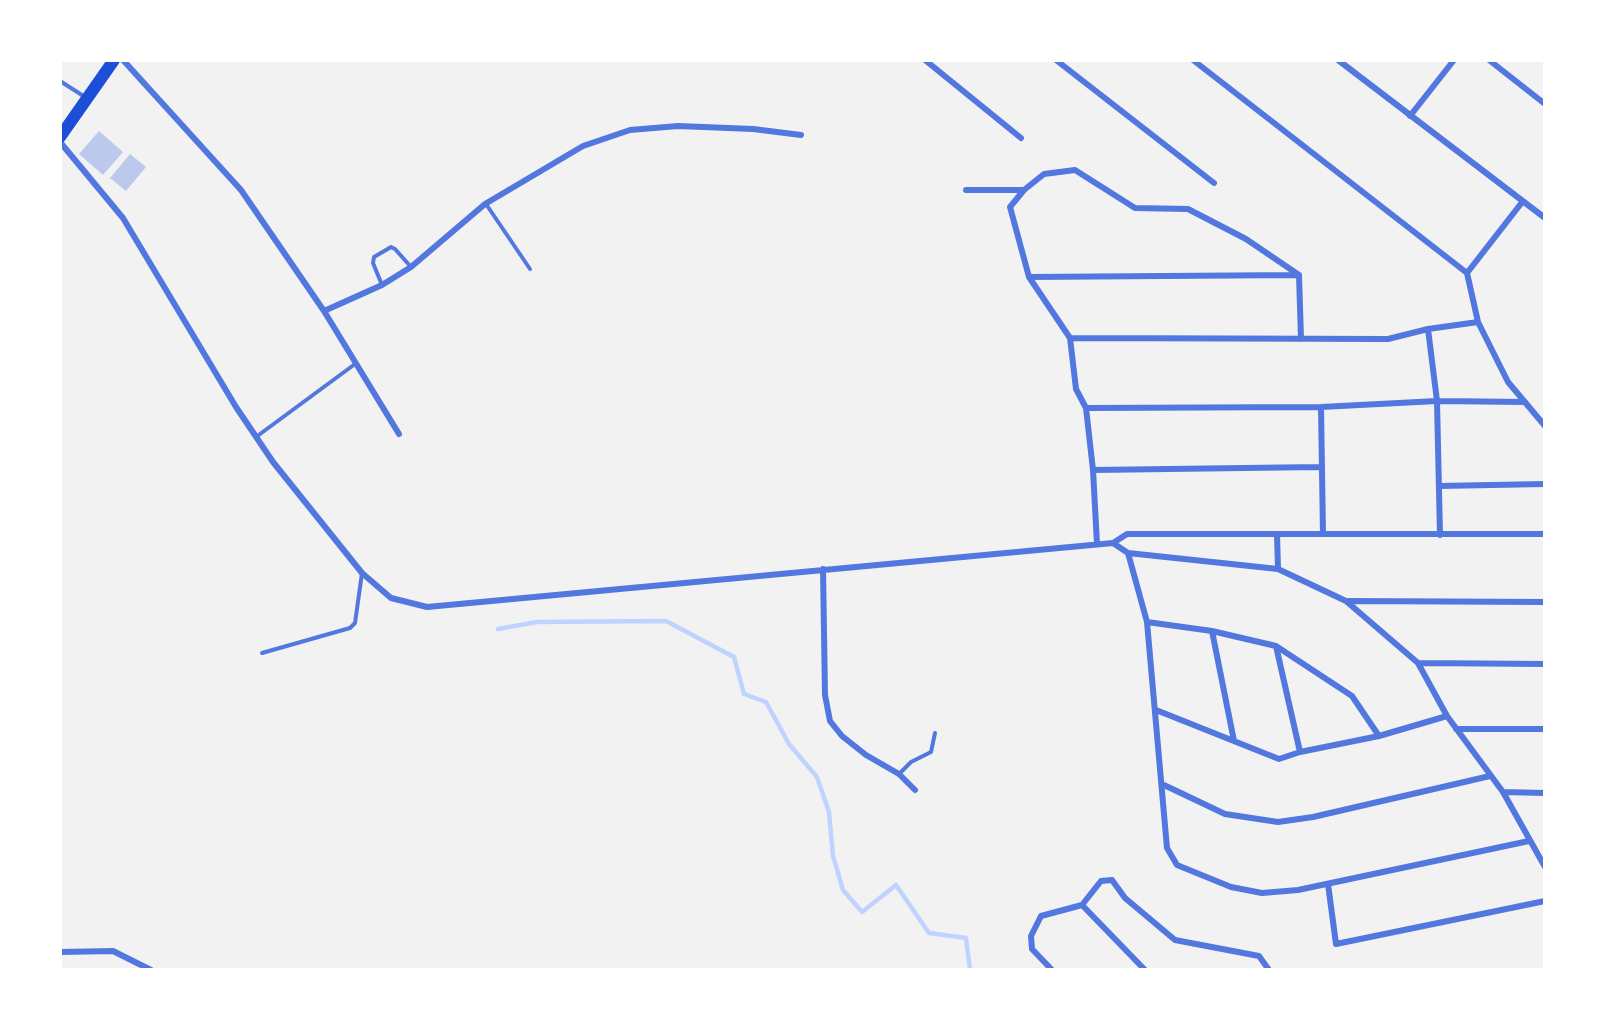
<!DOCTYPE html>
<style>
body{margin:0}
#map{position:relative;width:1605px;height:1030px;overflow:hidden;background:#f2f2f2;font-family:Jost,sans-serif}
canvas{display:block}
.frame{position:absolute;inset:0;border:62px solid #fff;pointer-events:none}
</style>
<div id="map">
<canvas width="1605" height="1030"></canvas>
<div class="frame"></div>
</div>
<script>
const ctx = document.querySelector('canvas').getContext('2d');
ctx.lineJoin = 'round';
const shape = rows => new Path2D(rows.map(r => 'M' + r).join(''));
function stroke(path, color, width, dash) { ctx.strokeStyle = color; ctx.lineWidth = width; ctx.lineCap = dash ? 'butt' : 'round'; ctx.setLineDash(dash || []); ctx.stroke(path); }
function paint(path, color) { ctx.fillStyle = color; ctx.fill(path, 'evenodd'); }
stroke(shape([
 [498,629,537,622,666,621,734,657,744,694,766,702,789,744,817,777,829,812,833,856,843,890,862,912,896,885,929,933,966,938,970,970]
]), '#bfd3fe', 4.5);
paint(shape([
 [99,131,123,152,103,175,79,154],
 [130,154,146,167,126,191,110,178]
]), '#bdc9ec');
stroke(shape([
 [60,81,85,97],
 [486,204,530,269],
 [382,285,373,263,374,257,386,250,391,247,395,249,411,267],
 [256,437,355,364],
 [262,653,350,628,355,623,362,573],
 [899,774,911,762,931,752,935,733]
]), '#5277de', 4);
stroke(shape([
 [123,60,241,190,324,311,382,285,411,267,485,204,583,146,630,130,678,126,753,129,801,135],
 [925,60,1021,138],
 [1056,60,1214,183],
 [1193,60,1467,273],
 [1338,60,1545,218],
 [1489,60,1545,104],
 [1410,116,1454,60],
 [60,142,123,218,236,407,273,462,362,573,391,598,427,607,1113,543],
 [966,190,1024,190],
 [1467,273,1478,322,1508,382,1545,426],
 [1467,273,1523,201],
 [1029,277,1299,275],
 [324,311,399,434],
 [1428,329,1437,401,1440,535],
 [1070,338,1388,339,1428,329,1478,322],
 [1321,407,1323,534],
 [1086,408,1321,407,1437,401,1525,402],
 [1093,470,1320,467],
 [1439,486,1545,484],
 [1277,534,1278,569],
 [1113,543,1128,553,1278,569,1346,601,1418,663,1447,716,1503,792,1545,867],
 [1113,543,1127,534,1545,534],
 [1097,544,1093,470,1086,408,1076,389,1070,338,1029,277,1010,207,1024,190,1044,174,1075,170,1135,208,1188,209,1246,239,1299,275,1301,339],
 [1128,553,1147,622,1167,848,1177,865,1231,887,1262,893,1298,890,1529,841],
 [823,569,825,695,830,721,842,736,866,755,899,774,915,790],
 [1347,601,1545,602],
 [1147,622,1212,631,1276,646,1352,696,1379,736],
 [1212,631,1234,741],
 [1276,646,1300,752],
 [1418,663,1545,664],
 [1156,710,1279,759,1300,752,1379,736,1447,716],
 [1456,729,1545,729],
 [1164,785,1225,814,1278,822,1313,817,1490,776],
 [1503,792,1545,793],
 [1328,884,1336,944,1545,901],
 [1082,905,1145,970],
 [60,952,113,951,151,970],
 [1052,970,1032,949,1031,936,1041,916,1082,905,1101,881,1112,880,1125,898,1175,940,1259,956,1269,970]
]), '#5277de', 6);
stroke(shape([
 [60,137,114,60]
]), '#1d4ed8', 12);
</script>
